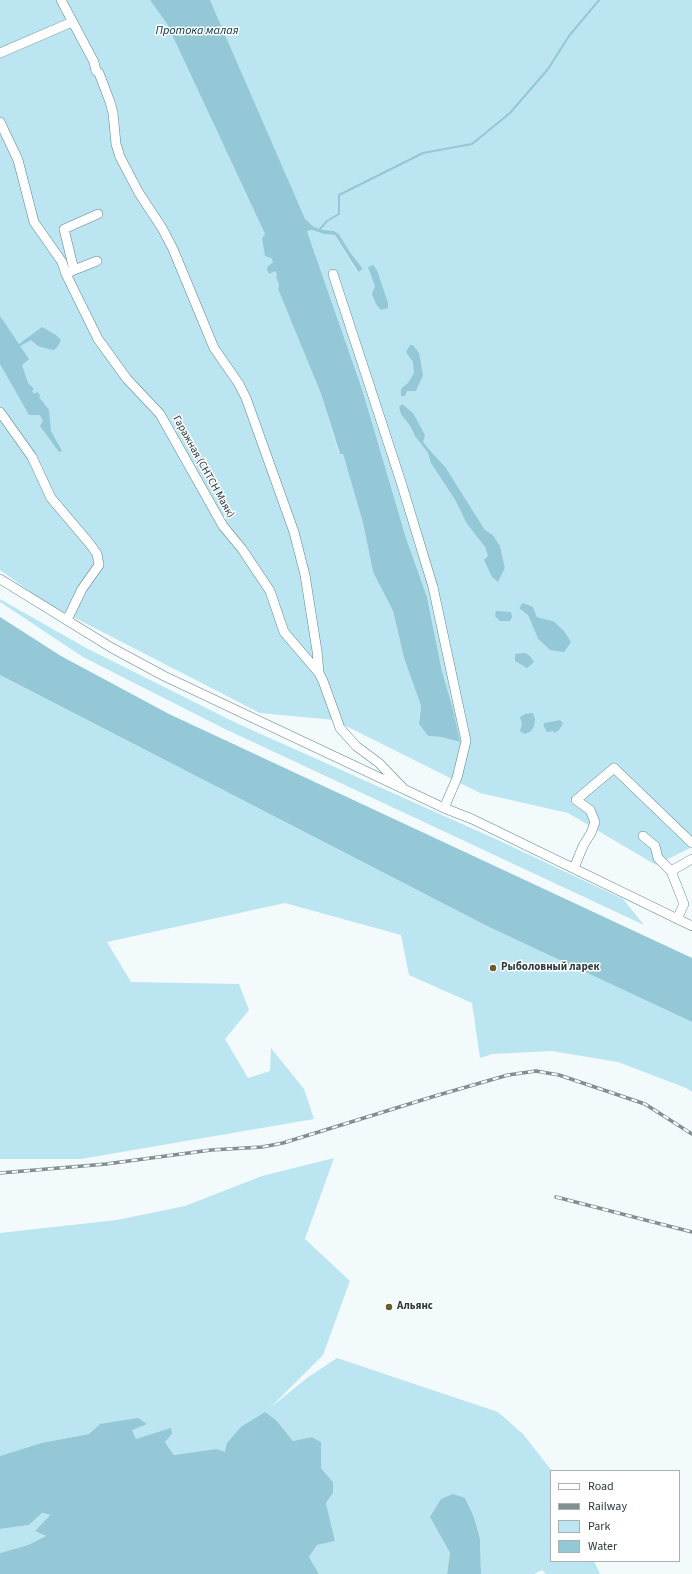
<!DOCTYPE html>
<meta charset="utf-8">
<style>
body{margin:0}
#map{position:relative;width:692px;height:1574px;overflow:hidden;background:#f2fafc;font-family:"Source Sans 3",sans-serif}
canvas{display:block}
.legend{position:absolute;left:550px;top:1470px;width:130px;height:92px;box-sizing:border-box;background:#fff;border:1px solid #aab1b3;margin:0;padding:5px 7px;list-style:none;font-size:12px;color:#2b3c40}
.legend li{display:flex;align-items:center;gap:8px;height:20px}
.legend b{width:20px;border:1px solid #aab1b3}
</style>
<div id="map">
<canvas width="692" height="1574"></canvas>
<ul class="legend">
<li><b style="height:5px;background:#fff"></b>Road</li>
<li><b style="height:5px;background:#828f92"></b>Railway</li>
<li><b style="height:11px;background:#bbe5f0"></b>Park</li>
<li><b style="height:11px;background:#94c8d6"></b>Water</li>
</ul>
</div>
<script>
const ctx = document.querySelector('canvas').getContext('2d');
ctx.lineJoin = 'round';
function paint(path, color) { ctx.fillStyle = color; ctx.fill(path, 'evenodd'); }
const shape = rows => new Path2D(rows.map(r => 'M' + r).join(''));
function stroke(path, color, width, dash) { ctx.strokeStyle = color; ctx.lineWidth = width; ctx.lineCap = dash ? 'butt' : 'round'; ctx.setLineDash(dash || []); ctx.stroke(path); }
function write(font, color, halo, rows, align = 'center') {
  ctx.font = font + ' "Source Sans 3",sans-serif'; ctx.lineWidth = 3; ctx.setLineDash([]); ctx.textBaseline = 'middle'; ctx.strokeStyle = halo; ctx.fillStyle = color; for (const [text, x, y, turn = 0] of rows) {
    ctx.save(); ctx.translate(x, y); ctx.rotate((+turn || 0) * Math.PI / 180); ctx.textAlign = isNaN(turn) ? turn : align; if (halo) ctx.strokeText(text, 0, 0); ctx.fillText(text, 0, 0); ctx.restore();
  }
}
paint(shape([
 [0,0,150,0,167,24,265,234,262,238,263,242,273,262,267,267,275,271,277,275,276,277,279,285,278,289,321,394,339,453,343,454,363,523,373,572,393,611,404,658,421,706,419,724,428,736,441,737,459,742,453,709,442,671,427,597,406,538,363,392,307,231,312,230,324,234,335,235,357,272,363,269,350,252,339,234,334,231,323,230,314,227,305,220,210,0,692,0,692,847,656,865,568,813,480,793,334,720,260,713,46,603,0,570],
 [446,468,485,530,493,535,500,546,505,568,498,582,485,547,467,524,454,498],
 [533,607,537,617,553,621,550,650,538,639,528,615],
 [0,599,88,649,234,722,500,841,623,899,644,925,223,728,83,657,0,602],
 [0,675,489,927,692,1022,692,1092,686,1088,618,1062,552,1051,492,1054,480,1058,472,1003,409,975,401,935,285,903,107,942,131,982,239,984,249,1010,225,1039,248,1078,270,1071,271,1048,304,1089,314,1119,81,1159,0,1159],
 [334,1158,305,1239,350,1281,323,1355,270,1408,307,1378,337,1358,498,1412,523,1434,552,1471,551,1561,594,1561,600,1574,546,1574,542,1570,534,1574,481,1574,480,1539,474,1517,465,1498,430,1517,450,1553,447,1574,319,1574,309,1557,316,1545,335,1541,326,1503,333,1493,333,1482,321,1468,321,1442,312,1437,293,1441,277,1421,225,1452,189,1453,174,1455,165,1442,172,1434,136,1439,132,1430,100,1424,89,1434,41,1443,0,1456,0,1233,117,1220,185,1206,262,1176],
 [42,1513,50,1515,35,1531,46,1536,28,1545,0,1553,0,1529,29,1525]
]), '#bbe5f0');
paint(shape([
 [150,0,210,0,305,219,314,227,323,230,334,231,339,234,350,252,363,269,358,272,335,235,324,234,312,230,307,231,363,392,406,538,427,597,442,671,453,709,460,742,441,737,428,736,419,724,421,706,404,658,393,611,373,572,363,523,343,454,340,454,321,394,278,289,279,285,276,277,277,275,275,271,269,274,267,270,267,267,273,262,271,258,265,256,262,238,265,234,167,24],
 [373,265,377,270,388,303,388,308,381,310,376,304,372,294,375,286,368,267],
 [0,316,19,344,42,327,56,335,61,340,58,346,54,350,48,349,38,346,31,340,20,346,29,359,22,365,28,383,34,389,32,391,34,394,37,392,40,395,39,397,49,410,51,431,62,451,59,452,40,426,43,421,40,415,29,415,0,364],
 [410,345,413,345,419,353,423,375,416,391,407,391,405,396,401,396,401,389,408,383,414,373,413,362,406,352],
 [402,404,413,413,425,435,423,442,433,454,446,468,485,530,493,535,500,546,505,568,498,582,492,577,484,560,488,556,485,547,467,524,454,498,431,463,428,453,415,436,411,427,401,414,399,407],
 [523,603,533,607,537,617,553,621,564,631,571,642,564,652,550,650,538,639,528,615,519,608],
 [496,611,511,612,512,617,510,621,500,621,495,616],
 [0,617,61,656,169,714,692,958,692,1022,489,927,0,675],
 [525,653,530,656,534,662,527,668,515,661,515,654],
 [533,713,535,719,534,726,531,731,525,734,520,731,522,724,520,717,525,714],
 [560,720,563,723,559,730,554,733,553,731,547,732,543,725,545,723],
 [265,1412,277,1421,293,1441,312,1437,321,1442,321,1468,333,1482,333,1493,326,1503,335,1541,317,1545,309,1557,319,1574,0,1574,0,1553,28,1545,46,1536,35,1531,50,1515,42,1513,29,1525,0,1529,0,1456,41,1443,89,1434,100,1424,138,1418,147,1424,132,1430,136,1439,171,1428,172,1434,165,1442,174,1455,217,1449,225,1452,227,1443,241,1427],
 [453,1494,465,1498,474,1517,480,1539,481,1574,447,1574,450,1553,430,1517,441,1499]
]), '#94c8d6');
stroke(shape([
 [320,229,327,221,339,214,339,195,423,153,472,144,510,113,548,69,569,36,599,0]
]), '#94c8d6', 2);
const minor = shape([
 [61,0,94,62,96,71,99,73,110,102,113,113,116,144,120,157,139,193,162,228,173,249,214,348,239,384,246,398,294,532,305,575,317,651,319,673,323,681,340,728,356,746,379,763,403,788],
 [0,53,72,22],
 [0,122,18,160,34,222,62,262,66,274,98,339,127,379,160,414,223,526,242,549,270,591,284,632,319,673],
 [74,270,97,261],
 [66,274,74,270,64,229,98,214],
 [333,274,401,482,433,587,466,741,457,778,444,808],
 [0,412,32,457,51,498,90,544,97,554,99,565,82,589,67,620],
 [0,579,112,648,164,676,444,808,472,819,692,926],
 [643,836,655,846,658,858,671,871,684,904,677,919],
 [574,868,583,846,591,833,595,822,590,810,576,800,614,768,692,843],
 [671,871,692,859]
]);
stroke(minor, '#5e8691', 10);
stroke(minor, '#fff', 9);
const rail = shape([
 [0,1173,106,1164,211,1150,262,1147,283,1143,435,1096,508,1075,536,1071,559,1075,645,1104,692,1134],
 [556,1197,692,1232]
]);
stroke(rail, '#828f92', 3.5);
stroke(rail, '#fff', 2, [6]);
for (const [x, y, r, color] of [
 [493,968,4,"#695d29"],
 [389,1307,4,"#695d29"]
]) { const dot = new Path2D(); dot.arc(x, y, r, 0, 2 * Math.PI); ctx.fillStyle = color; ctx.fill(dot); stroke(dot, '#fff', 1.5); }
write('11px', '#2b3c40', '#fff', [
 ["Гаражная (СНТСН Маяк)",203,467,61]
]);
write('bold 11px', '#2b3c40', '#fff', [
 ["Рыболовный ларек",501,968],
 ["Альянс",397,1307]
], 'left');
write('italic 12px', '#01353f', '#fff', [
 ["Протока малая",197,31]
]);
</script>
